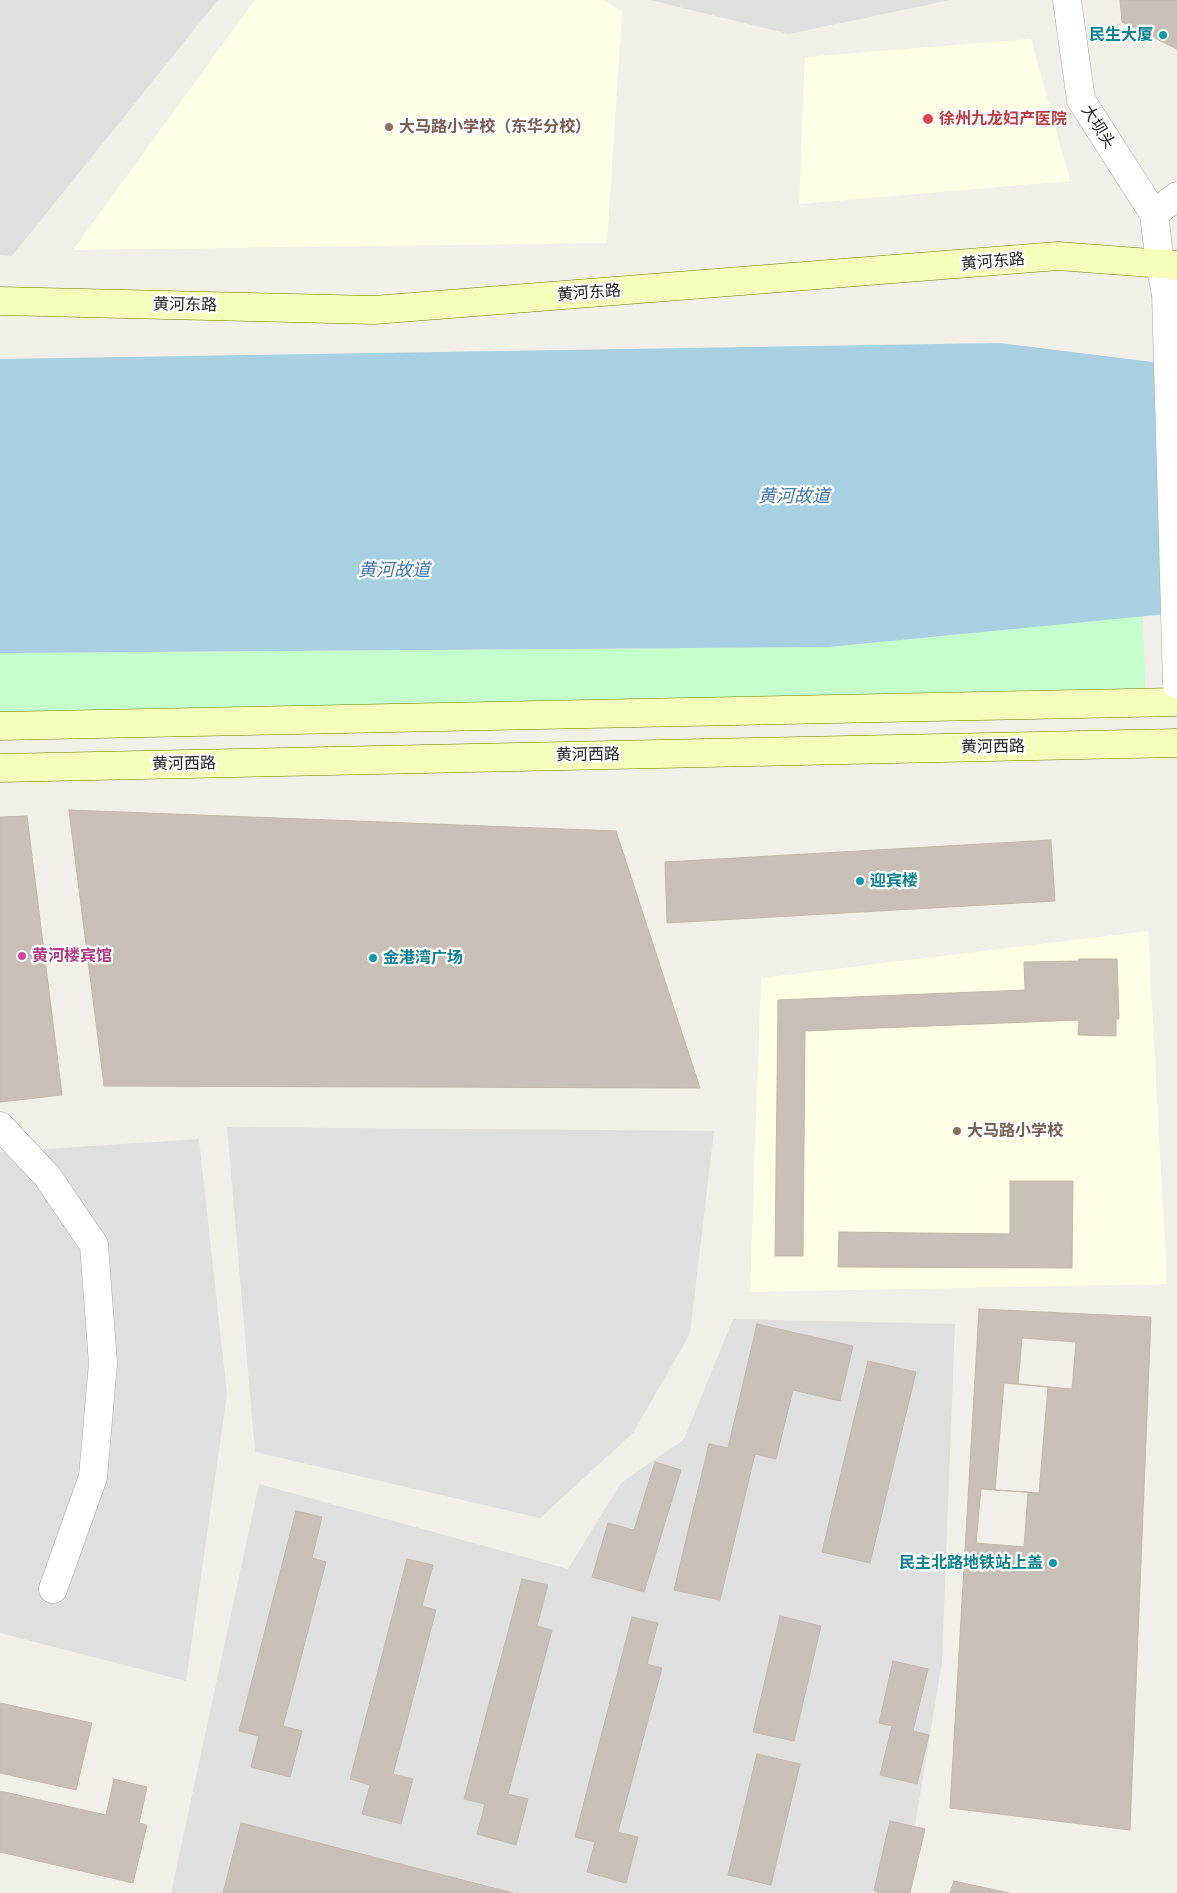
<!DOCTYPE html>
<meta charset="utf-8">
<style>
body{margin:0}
canvas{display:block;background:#f2efe8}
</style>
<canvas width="1177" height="1893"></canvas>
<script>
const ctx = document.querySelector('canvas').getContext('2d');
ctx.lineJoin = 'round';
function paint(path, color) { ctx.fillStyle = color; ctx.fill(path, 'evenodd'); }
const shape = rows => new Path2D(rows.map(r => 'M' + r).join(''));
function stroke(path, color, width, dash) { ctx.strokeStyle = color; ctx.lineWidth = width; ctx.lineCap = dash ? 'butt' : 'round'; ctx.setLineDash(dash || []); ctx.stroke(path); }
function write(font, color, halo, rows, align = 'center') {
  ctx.font = font + ' "Work Sans","Noto Sans SC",sans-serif'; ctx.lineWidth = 4.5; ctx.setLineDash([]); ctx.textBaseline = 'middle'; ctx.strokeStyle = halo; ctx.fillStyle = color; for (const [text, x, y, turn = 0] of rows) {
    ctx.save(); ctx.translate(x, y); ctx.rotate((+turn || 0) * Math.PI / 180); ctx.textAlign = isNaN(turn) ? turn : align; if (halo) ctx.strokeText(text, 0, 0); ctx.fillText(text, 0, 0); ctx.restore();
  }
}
paint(shape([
 [0,0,218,0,12,256,0,255],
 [650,0,950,0,789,34],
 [227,1127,714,1131,690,1334,633,1433,540,1518,255,1452],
 [199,1139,227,1394,186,1681,0,1633,0,1152],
 [733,1319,955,1324,942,1662,904,1893,171,1893,259,1484,568,1569,621,1483,684,1439]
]), '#e0dfdf');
paint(shape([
 [255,0,605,0,622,12,607,243,73,250],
 [1031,39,1070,181,799,204,805,57],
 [1148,931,1167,1284,750,1292,761,978]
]), '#feffe4');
paint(shape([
 [1143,616,1145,688,0,713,0,653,829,647]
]), '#c5fdcc');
paint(shape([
 [999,343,1177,365,1177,613,829,647,0,653,0,359]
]), '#a7d1e2');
const building = shape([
 [1120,0,1177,0,1177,49,1122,22,1120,0],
 [69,810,616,831,700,1088,104,1086,69,810],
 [27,816,62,1095,0,1102,0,817,27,816],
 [1051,840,1055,901,667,923,665,862,1051,840],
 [1079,959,1117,959,1119,1019,1116,1019,1116,1036,1078,1035,1079,1020,805,1031,803,1256,775,1256,778,1000,1025,990,1024,962,1079,961,1079,959],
 [1010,1181,1073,1181,1072,1268,838,1267,839,1232,1010,1234,1010,1181],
 [979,1309,1151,1317,1130,1830,950,1808,979,1309],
 [757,1324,853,1346,840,1401,793,1390,776,1459,755,1454,720,1600,674,1590,709,1444,728,1448,757,1324],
 [1022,1338,1076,1342,1072,1389,1018,1384,1022,1338],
 [868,1361,916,1372,870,1563,822,1552,868,1361],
 [1004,1383,1048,1387,1039,1493,995,1490,1004,1383],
 [655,1462,681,1470,644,1592,592,1577,608,1523,634,1530,655,1462],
 [981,1489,1028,1492,1024,1547,976,1543,981,1489],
 [296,1511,322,1517,312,1558,326,1562,283,1726,302,1731,290,1777,251,1767,259,1736,239,1731,296,1511],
 [407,1559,433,1565,422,1606,436,1610,393,1774,413,1779,401,1824,362,1814,370,1785,350,1779,407,1559],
 [522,1579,548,1585,537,1626,552,1630,508,1794,528,1799,516,1845,477,1834,485,1804,464,1799,522,1579],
 [780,1616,821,1626,794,1741,753,1732,780,1616],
 [632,1617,658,1623,647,1664,662,1668,618,1832,638,1837,626,1883,587,1872,595,1842,575,1837,632,1617],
 [893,1661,928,1669,913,1731,929,1735,917,1784,880,1775,892,1726,879,1723,893,1661],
 [0,1703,92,1723,76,1790,0,1773,0,1703],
 [757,1754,800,1764,771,1885,728,1875,757,1754],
 [114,1779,147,1787,139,1823,147,1825,133,1883,0,1852,0,1791,106,1815,114,1779],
 [890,1821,925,1829,910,1893,879,1893,874,1890,890,1821],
 [241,1823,513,1893,223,1893,241,1823],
 [954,1881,1009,1893,950,1893,954,1881]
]);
paint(building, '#c8c0b7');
stroke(building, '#c5b7a9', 1);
const street = shape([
 [1067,0,1081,100,1154,214],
 [1166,294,1160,264,1154,214,1177,196],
 [0,1126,47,1176,94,1245,103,1363,93,1477,53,1589]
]);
const secondary = shape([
 [0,301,374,310,1058,256,1177,265],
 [0,726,1177,702],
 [0,768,1177,743]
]);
stroke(street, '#a9a9a9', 29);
stroke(secondary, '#6c8100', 29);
stroke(street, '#fff', 28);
stroke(secondary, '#f6fdbb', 28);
const streetBridge = shape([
 [1166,294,1177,684]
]);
stroke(streetBridge, '#a9a9a9', 29, []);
stroke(streetBridge, '#fff', 28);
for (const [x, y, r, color] of [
 [1163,35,5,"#0f9aa8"],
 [928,119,6,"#e0444e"],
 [389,127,5,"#8d6e63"],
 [860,881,5,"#0f9aa8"],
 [22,956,5,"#d1479c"],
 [373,958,5,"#0f9aa8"],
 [957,1131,5,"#8d6e63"],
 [1053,1563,5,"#0f9aa8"]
]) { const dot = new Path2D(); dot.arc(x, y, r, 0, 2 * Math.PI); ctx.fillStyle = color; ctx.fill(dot); stroke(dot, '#fff', 2); }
write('bold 16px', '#0d838f', '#fff', [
 ["民生大厦",1153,35],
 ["迎宾楼",870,881,"left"],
 ["金港湾广场",383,958,"left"],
 ["民主北路地铁站上盖",1043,1563]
], 'right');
write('bold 16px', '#be3a42', '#fff', [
 ["徐州九龙妇产医院",939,119]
], 'left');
write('bold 16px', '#785e54', '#fff', [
 ["大马路小学校（东华分校）",399,127],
 ["大马路小学校",967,1131]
], 'left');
write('16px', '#222', '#fff', [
 ["大坝头",1098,127,58],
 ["黄河东路",993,262,-5],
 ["黄河东路",589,293,-4],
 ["黄河东路",185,305,1],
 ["黄河西路",993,747,-1],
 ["黄河西路",588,755,-1],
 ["黄河西路",184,764,-1]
]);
write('bold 16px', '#b23c85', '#fff', [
 ["黄河楼宾馆",32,956]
], 'left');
write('italic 18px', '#4475b0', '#fff', [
 ["黄河故道",794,497],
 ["黄河故道",394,571]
]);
</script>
